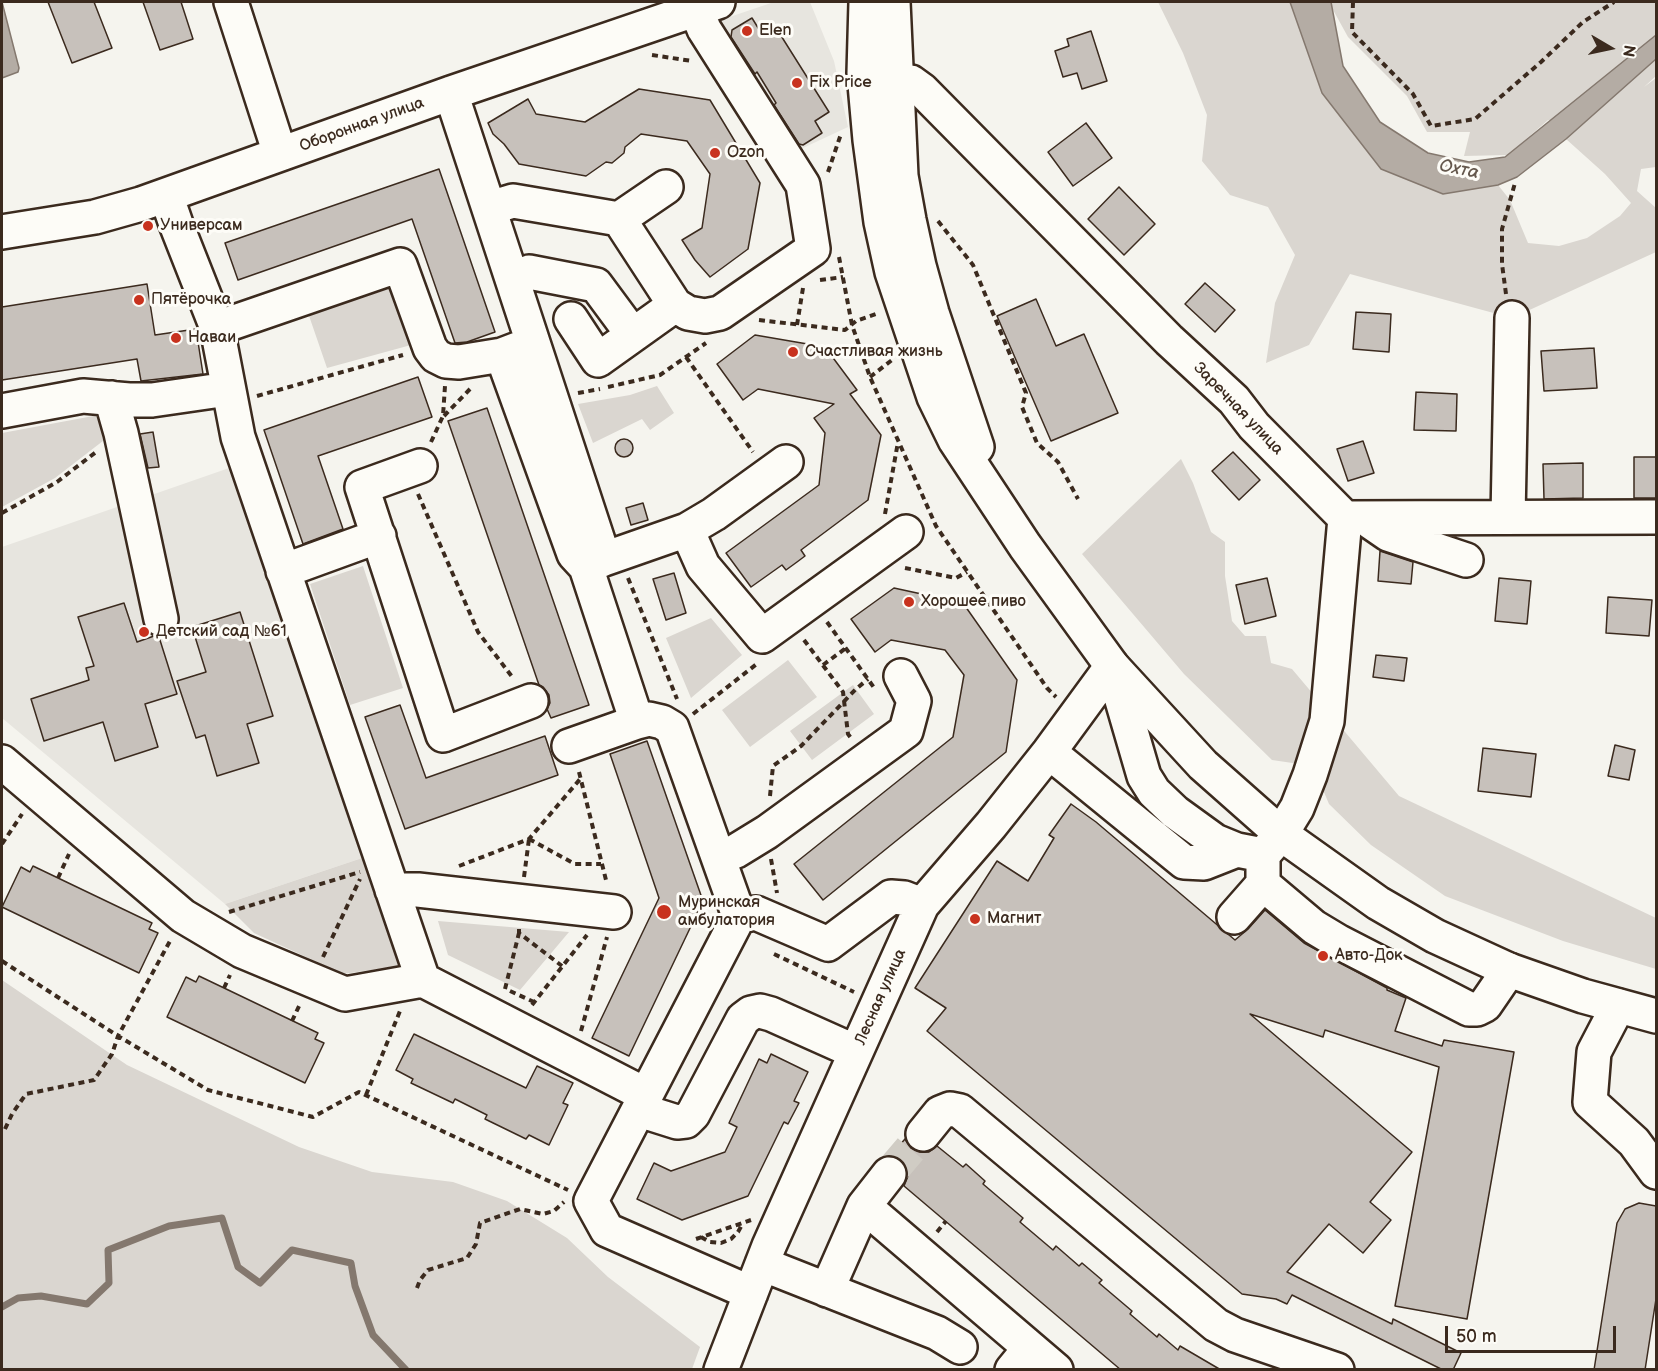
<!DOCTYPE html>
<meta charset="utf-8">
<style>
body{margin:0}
#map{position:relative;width:1658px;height:1371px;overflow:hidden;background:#f5f4ee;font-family:"Balsamiq Sans",sans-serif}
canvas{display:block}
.frame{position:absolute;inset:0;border:3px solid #3b2a1e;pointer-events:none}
.north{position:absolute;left:1580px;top:18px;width:60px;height:60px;-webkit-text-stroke:4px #fdfcf7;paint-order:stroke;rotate:99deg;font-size:16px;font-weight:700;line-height:24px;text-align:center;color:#3b2a1e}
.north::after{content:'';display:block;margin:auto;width:21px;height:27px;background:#3b2a1e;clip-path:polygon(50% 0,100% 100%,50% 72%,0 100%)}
.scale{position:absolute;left:1445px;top:1326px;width:171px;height:27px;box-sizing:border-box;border:3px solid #3b2a1e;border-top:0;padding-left:8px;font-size:18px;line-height:21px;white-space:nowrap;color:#3b2a1e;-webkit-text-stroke:4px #fdfcf7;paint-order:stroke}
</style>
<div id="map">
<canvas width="1658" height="1371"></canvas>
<div class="frame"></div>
<div class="north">N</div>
<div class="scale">50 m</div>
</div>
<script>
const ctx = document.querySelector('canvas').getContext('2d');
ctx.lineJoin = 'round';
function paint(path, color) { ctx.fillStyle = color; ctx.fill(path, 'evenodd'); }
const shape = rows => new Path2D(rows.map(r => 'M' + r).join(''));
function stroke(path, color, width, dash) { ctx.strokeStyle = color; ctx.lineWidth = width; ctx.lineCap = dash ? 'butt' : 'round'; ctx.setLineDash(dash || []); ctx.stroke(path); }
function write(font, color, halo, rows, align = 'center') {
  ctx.font = font + ' "Balsamiq Sans",sans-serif'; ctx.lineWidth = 6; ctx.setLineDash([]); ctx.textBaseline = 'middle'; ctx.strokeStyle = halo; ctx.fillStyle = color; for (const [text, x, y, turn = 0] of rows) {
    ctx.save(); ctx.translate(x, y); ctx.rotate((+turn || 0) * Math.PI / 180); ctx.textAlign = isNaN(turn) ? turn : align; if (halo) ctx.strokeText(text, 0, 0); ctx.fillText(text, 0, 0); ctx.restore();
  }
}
paint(shape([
 [774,2,810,2,834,61,848,127,773,162,697,28],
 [232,467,362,858,225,904,2,718,2,547]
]), '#e7e5df');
paint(shape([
 [1158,2,1290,2,1322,93,1443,194,1498,185,1510,200,1528,243,1559,246,1587,238,1620,216,1631,203,1605,174,1566,139,1588,117,1561,122,1548,120,1508,155,1464,156,1470,132,1427,132,1407,96,1348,37,1332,8,1331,2,1656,2,1656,76,1644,87,1656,78,1656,167,1641,169,1637,191,1656,208,1656,252,1512,318,1350,274,1309,345,1266,363,1275,303,1295,255,1268,207,1230,195,1202,161,1207,115,1183,53],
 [387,279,411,345,327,368,306,307],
 [657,386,674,413,650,430,642,419,593,443,578,404,630,395],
 [104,414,112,434,55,478,2,507,2,433],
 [1181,459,1193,483,1211,532,1225,542,1225,576,1232,621,1245,636,1266,636,1271,663,1292,669,1399,796,1656,918,1656,969,1563,941,1445,896,1371,845,1329,804,1313,766,1272,760,1184,674,1082,554],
 [363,566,403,688,350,705,310,584],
 [711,618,742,655,691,698,666,638],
 [788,660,817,697,750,747,722,710],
 [853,685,874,714,812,760,790,731],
 [362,858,400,966,343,974,254,933,225,904],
 [438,921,569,932,520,990,448,955],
 [2,980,127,1065,299,1147,372,1172,453,1182,507,1201,567,1238,608,1277,700,1347,692,1369,2,1369]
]), '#dad6d0');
const water = shape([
 [2,2,19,68,18,72,2,78,2,2],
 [1290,2,1331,2,1343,66,1380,122,1428,153,1469,162,1505,157,1656,35,1656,59,1566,139,1517,177,1498,185,1443,194,1381,169,1322,93,1290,2]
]);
paint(water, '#b4aca4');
stroke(water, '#84786e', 1.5);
stroke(shape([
 [2,1307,18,1298,41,1296,87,1304,109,1283,108,1250,169,1226,222,1218,238,1267,260,1283,292,1250,351,1263,355,1286,373,1335,406,1370]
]), '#84786e', 7);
const building = shape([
 [48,2,94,2,112,48,72,63,48,2],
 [143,2,181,2,193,39,160,50,143,2],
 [752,18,760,31,773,23,829,112,815,121,822,133,803,145,799,144,774,105,776,103,757,72,755,74,731,37,732,30,752,18],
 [1091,31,1107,81,1082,89,1077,73,1063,77,1055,51,1069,46,1067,39,1091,31],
 [639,89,710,100,760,183,748,249,710,277,695,260,682,240,702,228,710,174,687,141,641,134,625,147,624,153,612,163,606,162,586,176,519,164,504,144,493,134,488,123,528,99,536,114,585,122,639,89],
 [1086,123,1112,158,1073,186,1048,152,1086,123],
 [439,169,495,332,467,342,455,343,412,219,238,280,225,243,439,169],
 [1119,187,1155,224,1124,255,1088,219,1119,187],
 [1205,283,1235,310,1215,332,1185,304,1205,283],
 [147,284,155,335,196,329,203,374,141,381,137,359,2,380,2,307,147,284],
 [1036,299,1056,346,1084,334,1118,413,1051,441,997,316,1036,299],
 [1356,312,1391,314,1389,352,1353,349,1356,312],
 [755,335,825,347,857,390,850,394,881,435,868,500,801,550,805,556,797,562,786,570,782,565,751,587,726,553,819,485,825,433,814,418,834,404,758,389,743,400,717,364,755,335],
 [1594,348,1597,388,1544,391,1541,351,1594,348],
 [418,377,432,417,318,456,343,529,303,544,264,430,418,377],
 [1416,392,1457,394,1456,431,1414,430,1416,392],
 [487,408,589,705,551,718,547,709,550,703,549,695,543,687,539,685,448,421,487,408],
 [153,432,159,467,148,468,140,434,153,432],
 '615 448a9 9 0 1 1 18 0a9 9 0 1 1-18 0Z',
 [1363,441,1374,473,1348,481,1337,449,1363,441],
 [1233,452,1260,480,1239,500,1212,471,1233,452],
 [1634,457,1656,457,1656,498,1634,498,1634,457],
 [1583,463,1583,498,1544,499,1543,464,1583,463],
 [643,503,648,520,631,525,626,508,643,503],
 [1380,551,1413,562,1411,584,1378,581,1380,551],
 [674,573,686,613,666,620,653,579,674,573],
 [1267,578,1276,616,1245,624,1236,585,1267,578],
 [1499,578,1531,581,1527,624,1495,621,1499,578],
 [894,588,963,603,1017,680,1006,752,823,900,794,864,953,737,964,675,945,650,891,640,875,652,851,619,894,588],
 [1608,597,1652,600,1649,636,1606,633,1608,597],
 [124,603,137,642,154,636,159,637,177,694,145,704,158,747,115,761,103,722,44,741,31,699,89,680,86,668,94,666,78,617,124,603],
 [240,612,273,716,247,724,259,763,217,776,205,735,196,738,177,681,206,672,192,627,240,612],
 [1376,655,1407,658,1404,681,1373,677,1376,655],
 [400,705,426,778,545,736,558,775,405,829,365,717,400,705],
 [647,741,703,901,629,1056,592,1038,659,898,610,754,647,741],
 [1615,745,1635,750,1629,780,1608,776,1615,745],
 [1483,748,1536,754,1531,797,1478,791,1483,748],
 [1071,804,1096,822,1235,940,1248,929,1265,910,1304,943,1387,988,1387,990,1406,998,1395,1031,1442,1046,1444,1040,1514,1052,1467,1319,1395,1306,1439,1067,1325,1030,1323,1037,1250,1014,1412,1152,1370,1202,1391,1220,1363,1253,1329,1224,1287,1272,1392,1324,1393,1319,1461,1353,1453,1370,1443,1370,1292,1295,1287,1304,1276,1299,1242,1294,927,1031,946,1008,915,988,997,861,1028,881,1054,838,1049,835,1071,804],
 [33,866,152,923,149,929,158,933,139,973,2,907,21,867,30,872,33,866],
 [199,976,318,1033,315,1039,324,1043,305,1083,167,1017,186,977,196,982,199,976],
 [414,1034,526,1088,537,1066,573,1083,563,1103,568,1105,549,1145,529,1135,526,1139,485,1119,487,1115,455,1099,453,1103,411,1083,413,1079,396,1070,414,1034],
 [771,1054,808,1072,794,1101,799,1103,788,1124,784,1122,748,1196,682,1220,637,1199,654,1163,671,1171,725,1152,737,1127,729,1123,759,1059,767,1063,771,1054],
 [905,1139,911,1148,920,1152,929,1152,937,1146,963,1167,966,1164,985,1181,983,1184,1023,1218,1020,1222,1053,1250,1056,1246,1079,1266,1082,1263,1102,1280,1099,1283,1132,1311,1130,1314,1157,1337,1159,1334,1178,1350,1180,1346,1221,1370,1121,1370,904,1186,908,1176,906,1166,900,1159,891,1155,905,1139],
 [1639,1203,1656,1206,1656,1299,1645,1370,1594,1370,1617,1223,1625,1209,1639,1203]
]);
paint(building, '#c7c1bb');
stroke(building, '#3b2a1e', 1.5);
stroke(shape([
 [889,1174,923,1134]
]), '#d0ccc4', 33, [33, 16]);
const minor = shape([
 [231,2,280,154],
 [895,82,911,82,922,90,1169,340,1234,400,1254,426,1345,518,1327,721,1310,775,1297,808,1281,834,1263,855,1263,884,1314,927,1339,942,1469,1009,1477,1009,1485,1005,1509,970],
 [451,93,604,559,586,567],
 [166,195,176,224,217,328,238,437,423,980,646,1095],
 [490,208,513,201,619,219,675,305,688,313,705,316,720,313,813,249,803,185,704,29,696,9],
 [619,219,666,187],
 [2,232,95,217,141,204,451,93,718,2],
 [513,279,529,272,596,285,633,335],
 [571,319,598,360,675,305],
 [217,328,400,265,430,348,436,356,446,361,459,362,502,355,523,347],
 [502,355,574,554,586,567,637,722,649,719,662,722,672,728,739,916,756,913,828,944,891,897,904,898,922,905],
 [111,398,121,433,161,619],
 [2,411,83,396,129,400,152,400,228,389],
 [786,462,714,514,687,530,703,566,762,636,906,532],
 [420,466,362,487,443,735,531,701],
 [1508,517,1512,318],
 [1345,518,1656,517],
 [1372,523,1388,534,1466,560],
 [604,559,687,530],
 [283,571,379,536],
 [1112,666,1144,776,1154,792,1175,812,1215,841,1237,850,1263,855],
 [569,746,637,722],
 [1049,752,1184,862,1204,863,1237,850],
 [2,762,183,916,242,951,345,994,423,980],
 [719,858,736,851,767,832,906,731,914,701,901,676],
 [392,890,418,890,614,912],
 [739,916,591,1201,607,1230,751,1293],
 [1234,917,1263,884],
 [1618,1006,1594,1052,1590,1102,1634,1142,1656,1172],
 [639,1110,677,1122,686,1121,693,1114,743,1019,751,1013,760,1011,771,1014,856,1052],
 [923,1134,940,1113,950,1109,960,1111,1216,1325,1235,1335,1337,1370],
 [864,1206,1056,1370],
 [762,1264,937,1333,960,1347],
 [827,1290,864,1206,889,1174],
 [721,1370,769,1246,922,905,991,825,1049,752,1112,666],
 [1012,1370,1030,1348]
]);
const major = shape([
 [866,2,864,73,870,140,881,222,892,272,934,397,955,440,1025,546,1112,666,1203,765,1281,834,1378,903,1435,936,1509,970,1583,996,1656,1016],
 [893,2,901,176,909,220,919,266,932,313,977,447]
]);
stroke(minor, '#3b2a1e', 38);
stroke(major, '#3b2a1e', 38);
stroke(shape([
 [1353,2,1352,32,1413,94,1431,126,1475,119,1541,62,1583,22,1614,2],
 [652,55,692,61],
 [828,172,841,134],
 [938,221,973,265,1026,393,1022,407,1037,443,1058,462,1078,499],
 [839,257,852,325,870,377,936,526,1047,688,1056,697],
 [820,280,843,277],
 [1506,294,1502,264,1502,229,1515,183],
 [759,320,845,330,856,321,876,314],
 [797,325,803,288],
 [686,357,753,452],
 [870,377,892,360],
 [608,387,660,375,706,343],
 [578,393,600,389],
 [257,396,403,355],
 [444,416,470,389],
 [431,442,443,416,445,386],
 [418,494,478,632,513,678],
 [2,513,57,482,96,452],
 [885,514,898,442],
 [905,568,956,578,967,572],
 [628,578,677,699],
 [827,622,875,689],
 [804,640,843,692,848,734,851,738],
 [823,665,846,648],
 [693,714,758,663],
 [579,772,607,884],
 [770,796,773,766,801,746,856,689,868,679],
 [529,839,575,864,601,864],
 [2,844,22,814],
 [771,859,777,893],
 [459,866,529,839,581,778],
 [524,877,529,839],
 [58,878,69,854],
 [229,912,360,872],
 [519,929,519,933,562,966],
 [774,954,854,992],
 [323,957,360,879],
 [2,961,118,1036,208,1090,313,1117,359,1092,568,1190],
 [224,988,230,975],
 [505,989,519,933],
 [510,991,534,1002],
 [532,1005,587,935],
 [292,1021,300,1004],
 [581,1031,607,937],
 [366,1095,400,1011],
 [5,1129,12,1114,26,1094,94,1080,112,1054,118,1036,170,941],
 [937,1232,946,1221],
 [701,1237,710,1242,721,1243,731,1239,738,1232,743,1223],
 [696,1239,751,1220],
 [417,1288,420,1280,428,1270,467,1258,476,1244,480,1223,520,1209,543,1214,554,1211,564,1202]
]), '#3b2a1e', 4, [6, 4.5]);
stroke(minor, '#fdfcf7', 33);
stroke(major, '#fdfcf7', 33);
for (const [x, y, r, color] of [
 [747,31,6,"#c8321e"],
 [797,83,6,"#c8321e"],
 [715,153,6,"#c8321e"],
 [148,226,6,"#c8321e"],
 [139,300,6,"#c8321e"],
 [176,338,6,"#c8321e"],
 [793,352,6,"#c8321e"],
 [909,602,6,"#c8321e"],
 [144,632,6,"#c8321e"],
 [664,912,8,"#c8321e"],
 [975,919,6,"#c8321e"],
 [1323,956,6,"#c8321e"]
]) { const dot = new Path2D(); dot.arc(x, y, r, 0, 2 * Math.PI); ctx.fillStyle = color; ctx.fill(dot); stroke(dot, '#fdfcf7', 2); }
write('16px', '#3b2a1e', '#fdfcf7', [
 ["Elen",759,31],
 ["Fix Price",809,83],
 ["Ozon",727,153],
 ["Универсам",160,226],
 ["Пятёрочка",151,300],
 ["Наваи",188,338],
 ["Счастливая жизнь",805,352],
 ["Хорошее пиво",921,602],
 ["Детский сад №61",156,632],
 ["Муринская",678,903],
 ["амбулатория",678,921],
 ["Магнит",987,919],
 ["Авто-Док",1335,956]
], 'left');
write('16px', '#3b2a1e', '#fdfcf7', [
 ["Оборонная улица",362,125,-20],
 ["Заречная улица",1238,409,46],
 ["Лесная улица",881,997,-66]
]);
write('italic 18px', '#65584d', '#fdfcf7', [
 ["Охта",1459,170,11]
]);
</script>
